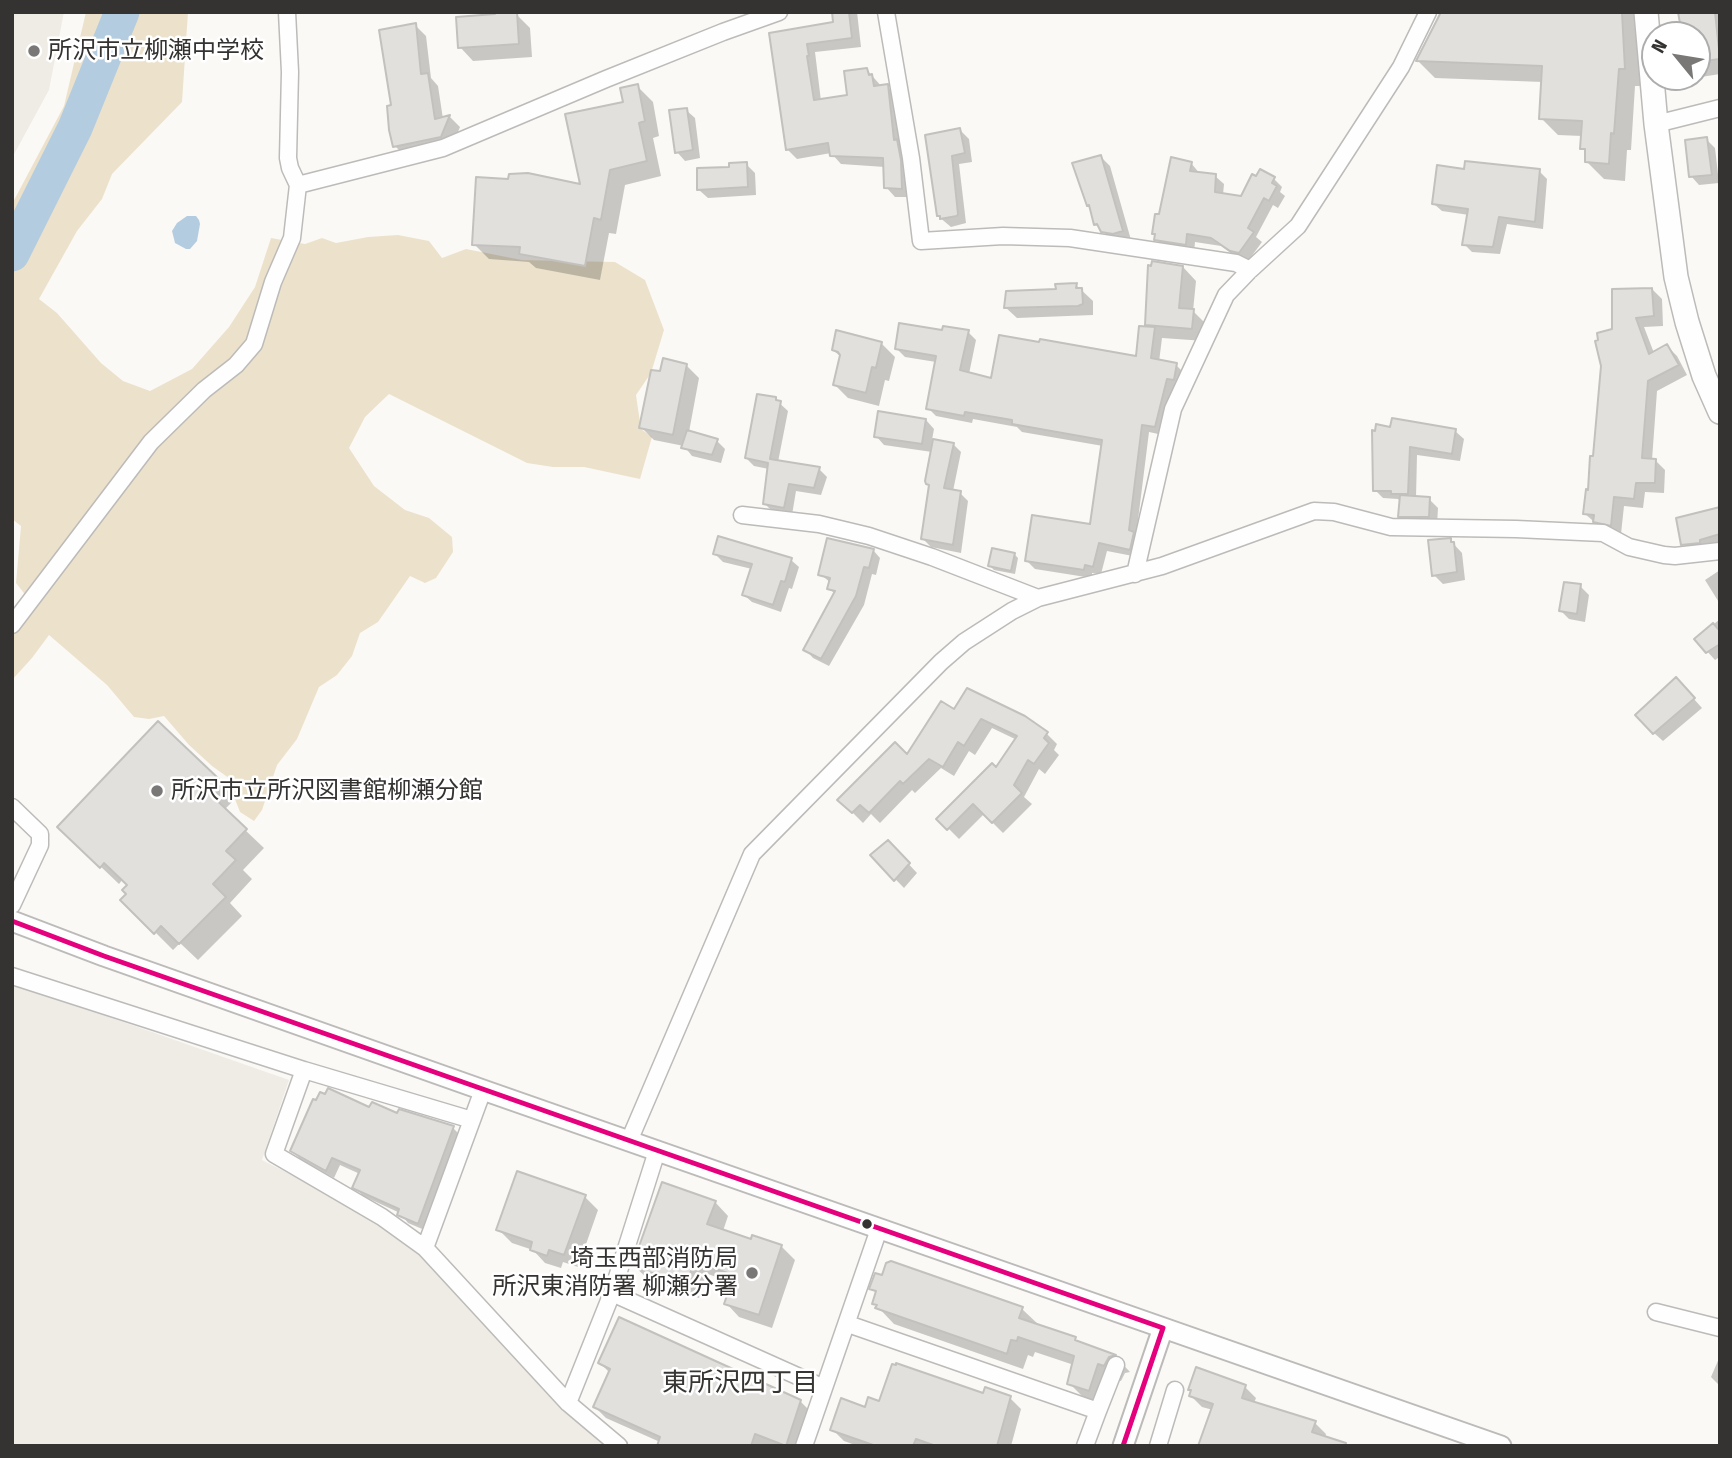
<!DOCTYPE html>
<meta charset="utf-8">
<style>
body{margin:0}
#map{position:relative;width:1732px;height:1458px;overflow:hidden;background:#fbf9f6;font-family:"Fira Sans Condensed",sans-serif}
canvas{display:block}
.frame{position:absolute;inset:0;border:14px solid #343331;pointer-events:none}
.north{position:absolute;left:1641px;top:21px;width:70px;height:70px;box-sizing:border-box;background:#fff;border:2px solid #aeadad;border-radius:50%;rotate:300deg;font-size:19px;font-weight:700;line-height:28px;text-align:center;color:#343331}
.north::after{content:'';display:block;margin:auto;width:24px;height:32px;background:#7a7876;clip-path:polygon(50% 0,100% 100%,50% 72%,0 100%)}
</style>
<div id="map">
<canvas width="1732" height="1458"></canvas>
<div class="frame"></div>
<div class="north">N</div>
</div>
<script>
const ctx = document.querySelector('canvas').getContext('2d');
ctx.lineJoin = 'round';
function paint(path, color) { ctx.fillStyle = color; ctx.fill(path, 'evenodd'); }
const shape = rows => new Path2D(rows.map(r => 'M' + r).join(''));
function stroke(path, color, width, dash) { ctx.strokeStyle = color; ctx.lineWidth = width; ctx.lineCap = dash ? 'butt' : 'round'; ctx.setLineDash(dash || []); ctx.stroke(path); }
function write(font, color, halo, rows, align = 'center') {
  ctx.font = font + ' "Fira Sans Condensed","Noto Sans JP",sans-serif'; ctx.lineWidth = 5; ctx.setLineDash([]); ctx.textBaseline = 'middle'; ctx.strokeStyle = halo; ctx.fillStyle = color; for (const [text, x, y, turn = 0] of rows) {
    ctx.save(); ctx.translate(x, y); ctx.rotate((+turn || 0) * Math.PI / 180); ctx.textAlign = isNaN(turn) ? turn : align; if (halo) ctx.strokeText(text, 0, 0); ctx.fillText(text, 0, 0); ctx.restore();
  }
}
paint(shape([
 [12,12,64,12,49,90,12,158],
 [12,983,289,1080,262,1160,357,1208,420,1251,494,1336,568,1411,611,1446,12,1446]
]), '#efece5');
paint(shape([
 [86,12,188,12,182,102,112,174,102,199,77,231,39,299,57,313,101,363,123,381,150,391,192,369,229,327,255,287,271,238,305,244,322,238,336,243,368,237,398,235,429,241,442,258,466,249,522,260,615,262,645,280,664,330,651,373,636,395,641,429,652,437,640,479,584,467,553,467,527,463,389,394,365,417,349,448,374,486,405,510,429,518,452,537,453,552,436,578,425,583,410,576,378,622,360,633,352,656,337,675,319,687,297,739,277,765,262,810,254,821,240,812,233,794,233,781,212,766,189,745,164,716,149,719,134,717,107,685,49,635,32,658,12,680,12,633,34,606,16,583,21,526,12,519,12,204,64,106]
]), '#ece2cc');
paint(shape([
 [187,216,196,216,199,220,200,224,197,241,190,249,186,249,175,243,172,231,177,223]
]), '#b4cce0');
paint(shape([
 [834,12,857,12,861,47,815,52,821,101,849,97,867,70,882,87,887,86,896,95,910,197,895,197,886,187,885,167,841,164,831,153,797,159,788,150,771,34,835,23],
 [1443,12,1638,12,1641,86,1635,86,1631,150,1627,150,1625,181,1604,179,1586,161,1587,153,1582,148,1582,136,1558,135,1541,118,1543,82,1435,78,1418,61],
 [1698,12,1716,12,1720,16,1720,74,1701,77,1697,73,1697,35,1683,35],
 [516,14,530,28,532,57,473,61,460,47],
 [415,25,426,36,431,78,438,86,443,119,450,117,460,127,452,147,406,157,395,146],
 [637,86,653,102,659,136,653,138,661,176,625,185,616,234,609,233,600,280,536,268,529,262,489,259,474,244,582,186,625,103],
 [686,110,695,118,700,158,685,161,677,152],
 [960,130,969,139,972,162,959,164,966,223,951,227,938,216,927,136],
 [1706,139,1715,148,1719,183,1699,185,1691,176],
 [1101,157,1110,166,1131,240,1112,240,1096,224,1092,208,1088,205],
 [1191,163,1200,174,1215,176,1224,184,1223,195,1242,198,1274,179,1282,187,1280,192,1285,196,1278,208,1273,205,1256,237,1262,242,1248,261,1240,260,1221,246,1195,242,1194,253,1165,248,1156,239,1160,216],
 [746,164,755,173,756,195,708,198,699,190,731,169],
 [1539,171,1547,179,1543,229,1507,224,1500,254,1472,252,1464,244,1469,215,1442,211,1434,204],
 [1183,267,1196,281,1193,311,1207,325,1205,341,1162,338,1159,362,1176,365,1184,373,1182,387,1175,386,1163,435,1149,432,1136,536,1138,557,1107,551,1101,574,1092,573,1092,578,1035,569,1026,560,1091,526,1103,446,1022,432,1017,427,973,419,972,423,936,416,928,408,936,362,905,357,897,349,943,332,968,332,976,340,969,374,993,380,1137,358,1151,328,1147,324],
 [1076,285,1093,301,1093,315,1017,318,1005,307],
 [1652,289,1662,299,1663,326,1644,327,1654,353,1667,346,1677,356,1687,375,1657,391,1652,460,1655,460,1665,470,1664,493,1645,492,1643,508,1624,506,1621,534,1605,531,1585,514,1614,331],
 [881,343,895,357,889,381,885,380,879,406,848,398,835,385,841,357,833,350],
 [686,365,699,378,689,432,717,441,725,449,721,463,692,456,684,446,654,440,641,427],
 [775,399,788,411,778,462,819,469,827,477,821,495,796,491,792,515,772,511,764,503,769,469,754,466,746,458],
 [926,420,934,429,932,440,953,444,961,452,953,491,960,493,968,501,961,553,931,547,923,539,931,487,932,452,884,445,876,436],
 [1392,429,1455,431,1464,439,1460,461,1417,455,1416,498,1429,499,1438,508,1437,525,1409,525,1400,516,1401,502,1398,499,1383,498,1375,490],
 [1720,507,1720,549,1692,553,1683,544,1678,520],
 [1450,540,1462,553,1465,580,1443,584,1434,575],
 [873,550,880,558,876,575,872,574,864,605,829,666,813,658,806,650,835,594,829,588,831,583,820,574],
 [715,554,791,560,799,567,792,589,789,588,781,612,752,602,744,595,752,569,723,562],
 [1014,554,1018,558,1015,574,994,570,990,566],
 [1720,570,1720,604,1705,580],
 [1580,586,1589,595,1585,622,1569,619,1561,611],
 [1720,619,1720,659,1718,658,1715,660,1696,639],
 [1676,679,1702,708,1663,741,1654,733],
 [954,711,1047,734,1057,744,1054,750,1059,755,1045,774,1039,769,1024,797,1032,804,1003,833,984,814,959,839,939,819,996,769,1017,740,992,728,975,755,969,751,954,776,941,768,915,793,912,790,880,823,871,814,863,823,840,800,908,757],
 [218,780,236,798,224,810,264,848,243,870,252,879,230,903,242,916,198,960,180,943,173,950,123,900,128,894,129,885,123,879,119,884,78,845],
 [888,842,917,873,904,888,872,855],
 [398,1115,453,1128,461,1136,427,1231,408,1223,400,1213,363,1196,355,1187,360,1174,340,1165,334,1178,300,1159,292,1151],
 [585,1197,598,1210,578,1267,563,1262,561,1268,545,1263,533,1250,512,1243,498,1229],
 [715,1202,728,1216,723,1231,752,1241,781,1246,795,1260,772,1328,739,1317,726,1303,733,1283,708,1274,699,1298,648,1279,634,1266],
 [871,1288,1022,1309,1039,1325,1075,1339,1079,1344,1115,1356,1130,1372,1125,1373,1121,1381,1114,1379,1105,1406,1086,1400,1069,1383,1074,1365,1035,1352,1033,1357,1028,1355,1023,1369,894,1324,874,1303,877,1294],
 [1720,1356,1720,1386,1711,1377],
 [600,1363,800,1401,812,1413,801,1446,659,1446,660,1442,606,1418,595,1407,610,1373],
 [1245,1387,1256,1398,1254,1403,1315,1423,1326,1434,1325,1438,1348,1446,1200,1446,1213,1410,1202,1407,1191,1396],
 [984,1395,1010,1398,1021,1409,1011,1446,858,1446,844,1441,833,1430,880,1403]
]), '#0003');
stroke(shape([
 [12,254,75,128,122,12]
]), '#b4cce0', 35);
const building = shape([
 [495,12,517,12,519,44,458,48,456,17,495,14,495,12],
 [832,12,849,12,852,38,807,44,809,56,807,56,814,100,847,95,844,71,867,68,869,75,872,74,874,86,888,84,894,140,897,139,901,160,902,189,884,188,883,158,830,156,828,143,786,150,769,33,833,22,832,12],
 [1441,12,1622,12,1625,69,1619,69,1614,134,1611,133,1609,164,1585,162,1585,149,1580,149,1582,121,1539,119,1542,66,1416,61,1441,12],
 [1678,12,1715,12,1720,59,1697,62,1697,35,1682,35,1678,12],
 [416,23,421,74,428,73,435,119,450,115,441,137,393,147,389,130,387,106,391,105,379,30,416,23],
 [638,84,645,121,639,123,647,161,610,170,601,220,594,218,585,266,519,254,520,247,472,245,476,177,508,179,509,174,528,173,580,184,565,114,623,102,620,88,638,84],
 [687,108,693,150,675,153,669,110,687,108],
 [960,128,965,153,952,156,958,214,957,216,940,219,940,216,937,216,925,135,960,128],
 [1707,137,1712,175,1689,177,1685,140,1707,137],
 [1101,155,1123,231,1113,234,1101,232,1097,224,1094,225,1089,205,1087,206,1072,163,1101,155],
 [1171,157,1192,162,1190,171,1216,174,1215,192,1241,196,1252,174,1256,176,1260,169,1275,177,1272,183,1277,186,1269,201,1264,198,1248,228,1254,232,1239,253,1230,251,1211,238,1187,234,1186,245,1154,240,1155,234,1152,234,1155,214,1159,214,1171,157],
 [1465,161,1540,169,1535,222,1499,217,1493,247,1462,245,1468,209,1432,204,1437,165,1464,169,1465,161],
 [747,162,748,187,697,190,697,168,729,167,729,163,747,162],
 [1152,261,1183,266,1179,308,1194,309,1192,329,1145,325,1148,265,1151,266,1152,261],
 [1077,283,1076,288,1082,288,1083,304,1078,306,1004,308,1006,291,1056,289,1055,284,1077,283],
 [1652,288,1654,316,1636,318,1649,354,1667,344,1679,365,1648,381,1642,458,1656,459,1655,483,1636,483,1634,499,1614,497,1611,526,1593,522,1594,515,1583,514,1586,489,1588,490,1590,456,1593,456,1601,366,1595,341,1598,340,1597,333,1612,329,1612,289,1652,288],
 [899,323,942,330,943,326,969,330,960,370,991,378,999,335,1039,342,1040,339,1136,356,1139,326,1155,327,1151,358,1177,363,1174,380,1167,379,1155,427,1142,425,1129,530,1134,532,1130,550,1099,543,1093,567,1085,565,1084,570,1025,561,1032,515,1090,524,1102,440,1012,424,1012,420,965,412,964,416,926,409,936,356,895,349,899,323],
 [836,330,882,342,876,368,872,367,866,393,833,385,840,355,838,352,832,350,836,330],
 [663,358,687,364,673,435,639,428,651,370,660,371,663,358],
 [757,394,776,397,776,400,781,401,770,459,820,467,814,488,789,484,784,508,763,504,768,463,745,458,757,394],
 [878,411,926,419,922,444,874,437,878,411],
 [1392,418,1456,429,1452,454,1410,447,1408,494,1391,494,1391,491,1373,491,1372,430,1375,431,1376,424,1390,427,1392,418],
 [687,430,718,439,712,455,681,448,687,430],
 [933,439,954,443,944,488,961,491,953,545,921,539,929,485,926,484,925,481,933,439],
 [1400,495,1430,497,1429,517,1398,517,1400,495],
 [1720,507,1720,534,1700,540,1700,543,1681,545,1676,518,1720,507],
 [718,536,792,558,785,582,781,581,773,605,742,595,752,564,713,554,718,536],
 [827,538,874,549,869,568,864,567,856,596,821,659,803,650,835,591,827,589,830,578,818,575,827,538],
 [1451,538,1451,542,1454,542,1457,572,1432,576,1428,540,1451,538],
 [992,548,1015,553,1011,571,988,566,992,548],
 [1564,582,1581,584,1577,614,1559,611,1564,582],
 [1713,623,1720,631,1720,644,1706,653,1694,639,1713,623],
 [1676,677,1695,698,1653,734,1635,715,1676,677],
 [967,688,1025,716,1048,732,1044,738,1049,743,1034,764,1028,760,1014,785,1022,793,992,823,973,804,947,830,936,819,992,763,996,767,1017,736,981,719,964,746,958,742,943,767,929,759,903,784,900,781,869,813,860,805,852,813,837,800,895,742,907,754,941,701,954,709,967,688],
 [158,721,219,779,207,791,247,829,226,851,236,860,213,884,226,897,179,944,161,926,154,934,120,900,126,894,122,890,127,885,104,863,100,868,57,827,158,721],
 [888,840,910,863,894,881,870,855,888,840],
 [328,1088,369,1107,372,1102,397,1113,399,1109,454,1126,418,1224,397,1215,399,1209,352,1188,360,1170,332,1158,326,1171,290,1151,313,1099,316,1100,320,1092,325,1094,328,1088],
 [517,1171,586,1195,564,1255,549,1250,547,1256,530,1250,532,1242,496,1230,517,1171],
 [662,1182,716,1201,707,1224,751,1239,752,1235,782,1245,759,1315,724,1304,734,1275,694,1262,686,1285,632,1266,662,1182],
 [891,1261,1023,1307,1019,1318,1076,1337,1075,1340,1116,1355,1109,1357,1104,1366,1098,1364,1089,1391,1067,1384,1074,1356,1018,1337,1017,1341,1011,1340,1007,1354,875,1308,877,1305,872,1304,876,1291,869,1289,875,1273,882,1275,886,1263,891,1261],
 [619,1317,801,1400,786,1446,755,1434,751,1446,657,1446,660,1437,593,1407,610,1369,598,1363,619,1317],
 [896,1363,983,1393,985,1387,1011,1396,997,1446,936,1446,916,1439,913,1446,876,1446,830,1430,841,1398,865,1407,868,1397,879,1401,892,1364,896,1365,896,1363],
 [1196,1367,1246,1385,1242,1398,1316,1421,1312,1432,1346,1443,1345,1446,1198,1446,1213,1404,1189,1396,1191,1390,1188,1390,1196,1367]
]);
paint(building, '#e1e0dd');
stroke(building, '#c2c1be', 2);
const minor = shape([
 [287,12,290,72,288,158,290,168,298,185],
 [886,12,911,158,921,241,1003,236,1070,238,1236,263,1250,270],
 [1656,124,1720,108],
 [742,515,819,524,869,536,932,557,1038,598],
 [1135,574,1173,409,1226,295,1250,270,1298,226,1401,67,1428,12],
 [12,625,151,442,204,390,236,365,254,344,273,282,292,238,298,185,443,148,606,79,723,32,779,12],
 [12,807,40,834,40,845,12,905],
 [12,976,304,1070,472,1120],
 [304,1070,274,1154,382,1217,425,1248,568,1403,619,1446],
 [629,1141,752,854,941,662,964,642,1012,611,1038,598,1162,566,1314,511,1334,512,1391,527,1516,529,1603,533,1629,547,1664,555,1675,556,1720,551],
 [425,1248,483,1090],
 [612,1293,824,1388],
 [1656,1312,1720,1328],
 [848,1324,1098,1411,1085,1446],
 [568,1403,612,1293,657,1151],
 [1098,1411,1116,1365],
 [804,1446,879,1229],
 [1158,1446,1175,1390]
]);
const tertiary = shape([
 [12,921,104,956,483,1090,1501,1446],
 [1123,1446,1163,1328]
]);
const secondary = shape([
 [1646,12,1656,124,1676,277,1687,322,1704,376,1720,412]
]);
stroke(minor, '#bcbbb9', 19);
stroke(tertiary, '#bcbbb9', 23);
stroke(secondary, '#bcbbb9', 26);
stroke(minor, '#fefefe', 16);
stroke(tertiary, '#fefefe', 19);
stroke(secondary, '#fefefe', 23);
stroke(shape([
 [12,921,104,956,1163,1328],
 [1123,1446,1163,1328]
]), '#e5007d', 5);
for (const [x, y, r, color] of [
 [34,51,7,"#7a7876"],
 [157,791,7,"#7a7876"],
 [867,1224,6,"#343331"],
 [752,1273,7,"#7a7876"]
]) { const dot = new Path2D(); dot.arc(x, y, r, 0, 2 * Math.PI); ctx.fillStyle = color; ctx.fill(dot); stroke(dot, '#fff', 2.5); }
write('24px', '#343331', '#fff', [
 ["所沢市立柳瀬中学校",48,51],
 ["所沢市立所沢図書館柳瀬分館",171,791],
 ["埼玉西部消防局",738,1259,"right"],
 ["所沢東消防署 柳瀬分署",738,1287,"right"]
], 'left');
write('26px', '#373632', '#fff', [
 ["東所沢四丁目",740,1384]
]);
</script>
